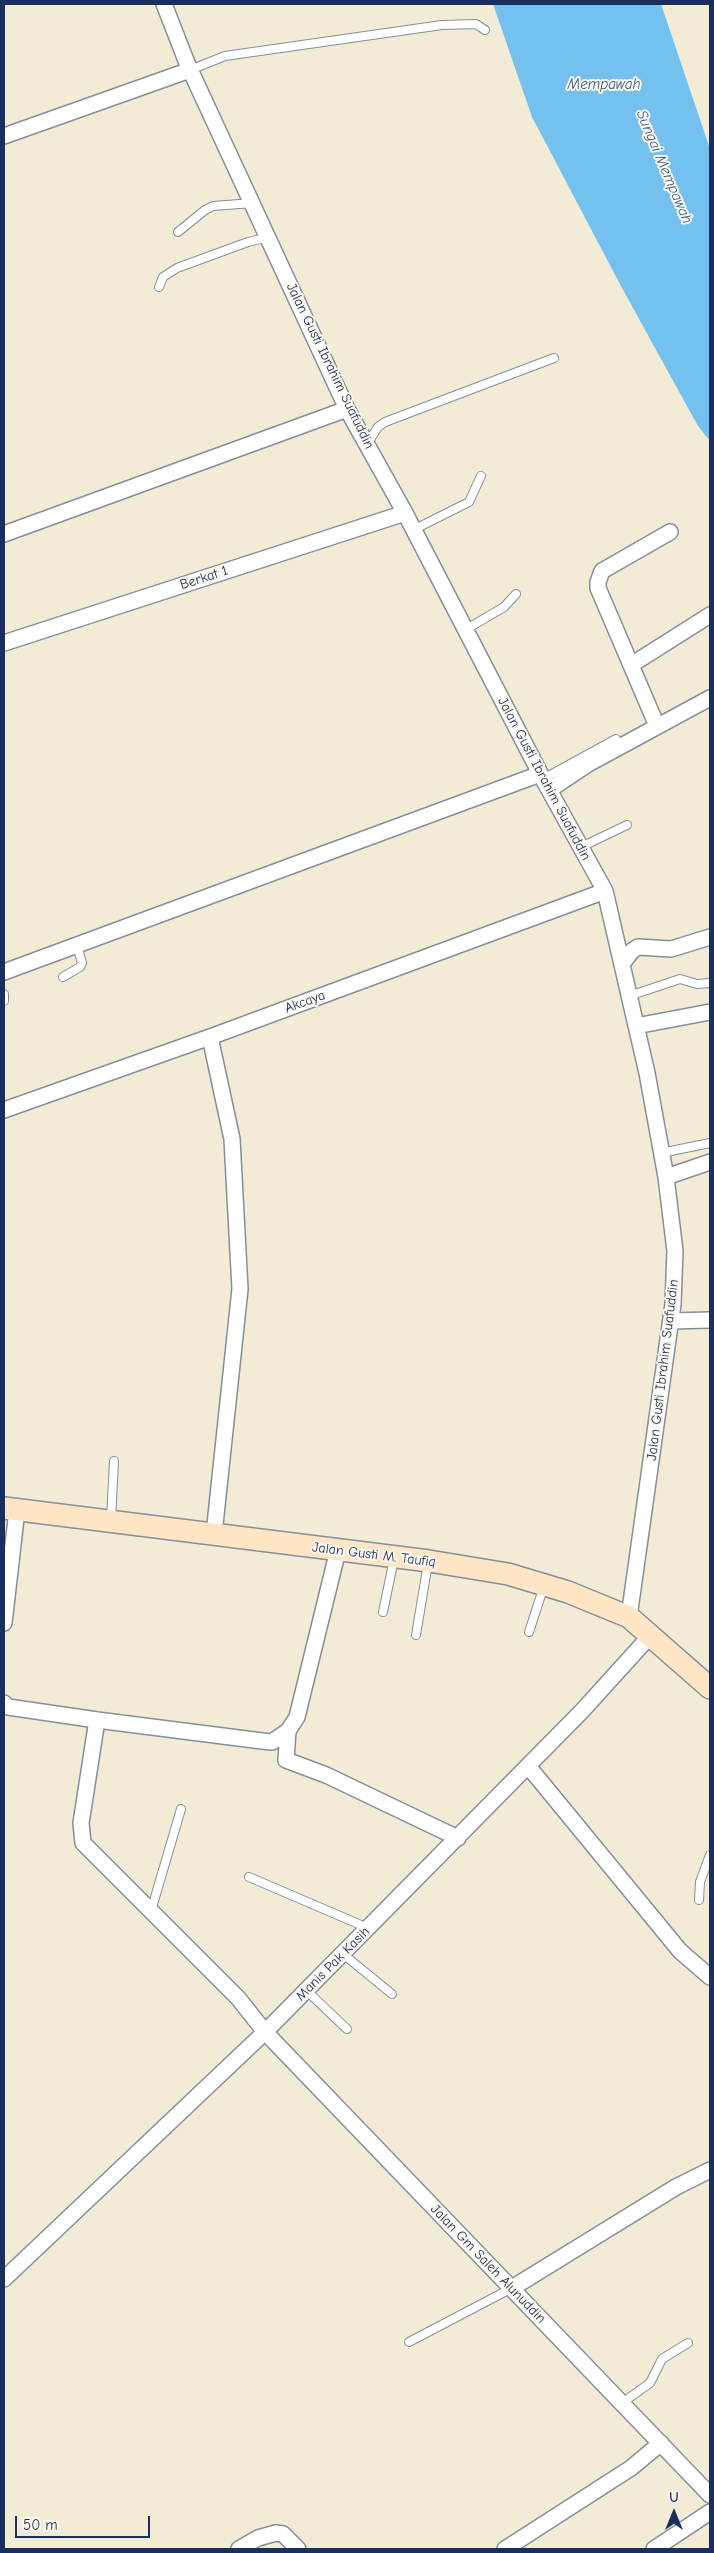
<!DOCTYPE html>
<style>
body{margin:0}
#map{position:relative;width:714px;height:2553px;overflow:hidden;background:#f2ecd6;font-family:"Comic Neue",sans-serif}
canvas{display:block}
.frame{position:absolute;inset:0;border:5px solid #1b2f5e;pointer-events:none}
.north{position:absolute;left:649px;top:2488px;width:50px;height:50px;-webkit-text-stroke:4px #fbf7ec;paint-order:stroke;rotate:0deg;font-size:14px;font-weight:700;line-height:20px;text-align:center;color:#1b2f5e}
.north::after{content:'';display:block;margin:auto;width:18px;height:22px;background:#1b2f5e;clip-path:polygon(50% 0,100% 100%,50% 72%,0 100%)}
.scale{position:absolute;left:15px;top:2516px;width:135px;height:22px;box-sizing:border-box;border:2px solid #1b2f5e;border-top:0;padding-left:6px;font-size:15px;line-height:18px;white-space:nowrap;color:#1b2f5e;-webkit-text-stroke:4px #fbf7ec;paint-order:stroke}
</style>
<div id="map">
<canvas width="714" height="2553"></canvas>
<div class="frame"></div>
<div class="north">U</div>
<div class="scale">50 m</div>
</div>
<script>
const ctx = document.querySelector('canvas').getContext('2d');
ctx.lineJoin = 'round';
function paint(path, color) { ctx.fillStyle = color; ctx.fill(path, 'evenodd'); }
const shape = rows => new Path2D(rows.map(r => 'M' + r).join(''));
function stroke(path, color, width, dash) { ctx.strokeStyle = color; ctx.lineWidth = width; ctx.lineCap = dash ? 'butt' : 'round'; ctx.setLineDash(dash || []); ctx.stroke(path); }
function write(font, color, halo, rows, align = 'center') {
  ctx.font = font + ' "Comic Neue",sans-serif'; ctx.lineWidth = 4; ctx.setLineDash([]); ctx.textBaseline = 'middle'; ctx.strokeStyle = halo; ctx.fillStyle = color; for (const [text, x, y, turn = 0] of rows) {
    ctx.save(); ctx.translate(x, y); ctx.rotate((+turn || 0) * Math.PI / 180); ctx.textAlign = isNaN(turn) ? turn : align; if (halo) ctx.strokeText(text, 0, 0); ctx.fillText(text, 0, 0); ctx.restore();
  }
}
paint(shape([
 [493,4,661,4,710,149,710,441,698,426,622,288,532,117]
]), '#74c0ee');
const lane = shape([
 [190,70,225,56,442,25,476,24,485,30],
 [178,232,205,210,213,206,253,203],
 [159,287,163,277,177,268,248,242,269,237],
 [367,444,378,427,385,422,554,358],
 [413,530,469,502,481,476],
 [465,630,504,607,516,594],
 [543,779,616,739],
 [581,847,627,825],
 [63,977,80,967,82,963,77,945],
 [4,994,4,1001],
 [629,996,680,979,697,984,710,983],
 [661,1153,710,1143],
 [111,1520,114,1461],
 [383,1612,394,1559],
 [529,1632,544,1586],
 [416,1635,428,1563],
 [249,1877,368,1928],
 [699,1900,700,1882,710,1855],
 [151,1911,181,1809],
 [343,1954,392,1994],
 [307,1991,347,2029],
 [409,2342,512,2288],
 [622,2403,650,2383,662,2359,688,2343]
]);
const street = shape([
 [164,4,187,63,347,409,405,513,543,779,605,891,647,1073,666,1177,675,1251,673,1304,629,1617],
 [4,136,190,70],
 [4,534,347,409],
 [4,643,405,513],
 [631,665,710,615],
 [657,726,598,588,598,582,602,571,670,532],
 [549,790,588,764,710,698],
 [622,964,632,951,638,947,671,949,710,937],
 [4,972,540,774],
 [636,1026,710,1012],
 [210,1037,232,1139,240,1289,214,1534],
 [4,1110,210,1037,605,891],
 [666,1177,710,1162],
 [671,1321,710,1320],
 [4,1623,17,1510],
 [4,1703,8,1707,97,1720,81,1823,83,1843,238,1998,265,2032,710,2495],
 [97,1720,262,1741,272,1742,288,1731,297,1717,338,1550],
 [288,1731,286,1760,326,1775,458,1838],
 [528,1766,680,1951,710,1977],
 [4,2279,265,2032,582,1711,650,1636],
 [512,2288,676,2187,710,2170],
 [239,2549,258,2538,276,2533,283,2534,298,2549],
 [505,2549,631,2468,661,2443],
 [654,2549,710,2512]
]);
const secondary = shape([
 [4,1508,429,1561,508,1574,568,1592,629,1617,710,1688]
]);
stroke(lane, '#868e9a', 10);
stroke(street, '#868e9a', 18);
stroke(secondary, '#868e9a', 24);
stroke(lane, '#fff', 8);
stroke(street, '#fff', 15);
stroke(secondary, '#fde5c5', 21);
write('14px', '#1b2f5e', '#fbf7ec', [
 ["Jalan Gusti Ibrahim Suafuddin",330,366,64],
 ["Berkat 1",204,578,-18],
 ["Jalan Gusti Ibrahim Suafuddin",544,779,62],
 ["Akcaya",305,1002,-20],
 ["Jalan Gusti Ibrahim Suafuddin",663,1370,-83],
 ["Jalan Gusti M. Taufiq",374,1555,7],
 ["Manis Pak Kasih",333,1964,-45],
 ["Jalan Gm Saleh Alunuddin",488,2264,46]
]);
write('italic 15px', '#365a89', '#fbf7ec', [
 ["Mempawah",604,85],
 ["Sungai Mempawah",664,167,67]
]);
</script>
